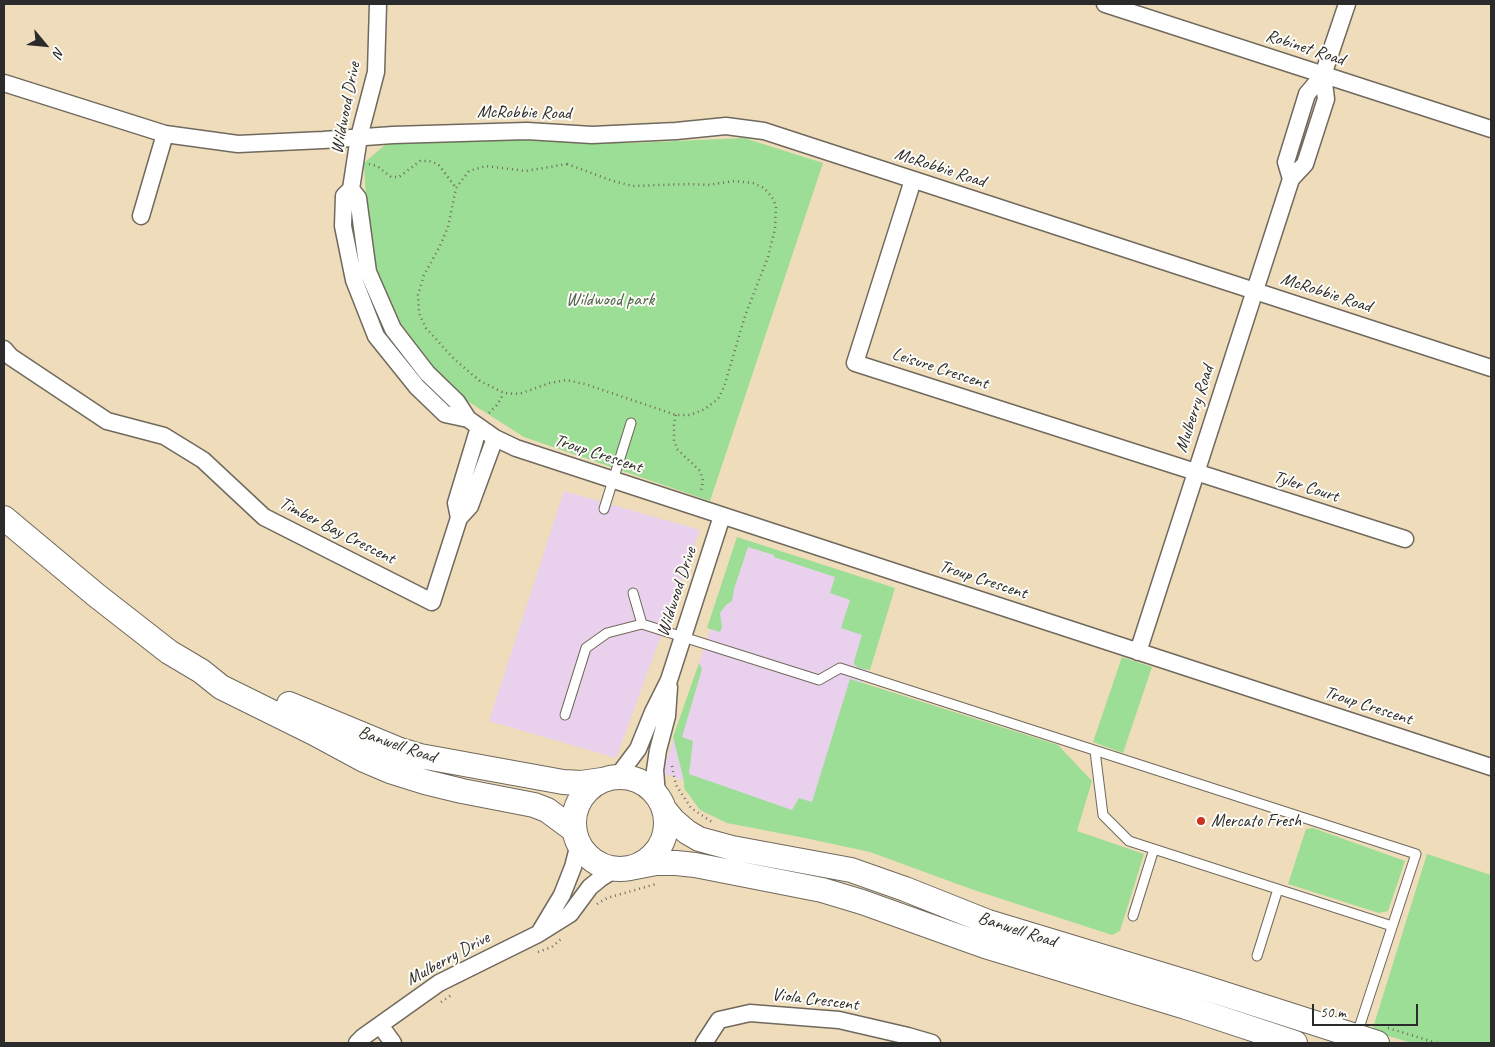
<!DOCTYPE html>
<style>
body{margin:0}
#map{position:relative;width:1495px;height:1047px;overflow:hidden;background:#efdcba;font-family:Caveat,sans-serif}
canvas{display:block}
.frame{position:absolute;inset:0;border:5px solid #2b2b2b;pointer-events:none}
.north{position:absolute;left:20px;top:20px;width:50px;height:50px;-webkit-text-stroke:4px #fdfcf7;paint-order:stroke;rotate:118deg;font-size:14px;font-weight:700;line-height:20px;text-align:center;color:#2b2b2b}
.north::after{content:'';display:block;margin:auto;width:18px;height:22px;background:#2b2b2b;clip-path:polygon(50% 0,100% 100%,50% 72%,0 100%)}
.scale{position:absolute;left:1312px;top:1004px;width:106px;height:22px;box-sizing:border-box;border:2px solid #2b2b2b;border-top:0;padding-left:6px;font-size:15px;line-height:18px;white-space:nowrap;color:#2b2b2b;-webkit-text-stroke:4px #fdfcf7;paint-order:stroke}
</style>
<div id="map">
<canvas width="1495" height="1047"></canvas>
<div class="frame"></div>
<div class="north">N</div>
<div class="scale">50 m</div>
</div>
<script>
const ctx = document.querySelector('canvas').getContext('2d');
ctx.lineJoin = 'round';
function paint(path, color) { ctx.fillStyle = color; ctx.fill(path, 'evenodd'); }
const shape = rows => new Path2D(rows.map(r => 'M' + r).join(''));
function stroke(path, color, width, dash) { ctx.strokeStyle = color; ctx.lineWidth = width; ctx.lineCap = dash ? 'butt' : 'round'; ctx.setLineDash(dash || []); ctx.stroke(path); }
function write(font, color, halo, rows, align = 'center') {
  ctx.font = font + ' Caveat,sans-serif'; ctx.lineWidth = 4; ctx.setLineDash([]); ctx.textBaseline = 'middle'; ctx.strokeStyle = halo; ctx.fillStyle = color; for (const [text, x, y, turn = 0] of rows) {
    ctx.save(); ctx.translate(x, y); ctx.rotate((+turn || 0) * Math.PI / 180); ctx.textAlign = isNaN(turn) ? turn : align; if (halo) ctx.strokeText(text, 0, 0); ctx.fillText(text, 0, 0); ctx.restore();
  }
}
paint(shape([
 [564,491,700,530,616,758,489,721],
 [740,541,893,592,815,824,662,773]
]), '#e9d1ed');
paint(shape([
 [744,138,823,163,710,501,524,437,447,388,390,317,368,236,364,163,386,144,510,139,631,143],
 [737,537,895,588,870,670,858,668,854,664,854,661,862,635,841,628,850,600,830,593,835,577,774,557,774,555,748,547,734,589,732,601,726,605,720,613,722,627,720,632,707,628],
 [1122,657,1152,667,1123,753,1093,742],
 [699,663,702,669,682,737,693,741,689,774,792,810,799,798,812,802,850,679,1058,745,1092,781,1077,831,1144,854,1120,931,1112,935,971,889,870,852,805,838,727,823,700,810,684,788,684,781,673,737],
 [1313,828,1405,861,1388,911,1379,913,1288,884,1306,829],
 [1427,854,1491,875,1491,1043,1412,1043,1372,1031]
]), '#9cde95');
const service = shape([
 [604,509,631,423],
 [633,593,642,624],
 [565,715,586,648,607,633,642,624,819,680,840,668,1416,854,1356,1037],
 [1095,751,1103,815,1129,841,1392,926],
 [1133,916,1154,849],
 [1257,956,1278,889]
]);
const minor = shape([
 [1105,4,1491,129],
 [4,83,165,134,238,144,323,140,393,135,527,131,592,135,676,131,726,126,764,131,1491,368],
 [1291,179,1286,162,1307,94,1323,75,1347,4],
 [913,180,855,363,1405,539],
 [351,189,344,196,343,226,354,280,376,336,417,387,445,414,468,419,495,438,516,448,1491,767],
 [351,189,358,198,368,272,393,329,427,373,457,402,468,419],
 [351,189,359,137,376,72,378,4],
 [141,216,165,134],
 [4,349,11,357,107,421,164,436,203,460,264,517,432,602,459,518,470,506,495,438],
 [459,518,456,503,479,427],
 [1138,652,1291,179,1305,164,1326,99,1323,75],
 [617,777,638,749,653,712,669,680,722,516],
 [657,795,655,770,658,750,667,716,669,687],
 [541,930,562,895,573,867,579,844],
 [380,1025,393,1043],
 [357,1043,363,1037,439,983,538,934,570,914,590,887,601,878,615,869],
 [704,1043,719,1020,750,1013,839,1020,908,1036,932,1043]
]);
const secondary = shape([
 [4,518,96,595,169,652,201,671,221,687,314,733,364,760,390,771,425,782,462,791,534,805,547,810,574,830],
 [289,704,400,750,420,756,563,782,581,783,602,780],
 '574 823a46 46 0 1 1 92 0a46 46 0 1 1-92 0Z',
 [664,809,673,820,687,832,699,839,732,848,851,870,905,889,988,922,1196,985,1377,1043],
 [630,868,656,863,676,863,695,865,822,890,862,902,985,946,1186,1007,1295,1043]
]);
stroke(service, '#70695d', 11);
stroke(minor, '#70695d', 19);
stroke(secondary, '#70695d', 26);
stroke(shape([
 [369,164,377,166,391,177,399,177,420,161,429,161,438,164,456,188],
 [567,164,613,181,633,186,689,184,708,185,734,181,753,183,764,188,772,197,776,206,775,229,768,257,745,316,724,387,718,399,705,409,690,415,676,415,585,384,566,380,550,383,519,394,504,393,480,381,454,359,426,328,419,313,418,295,424,275,440,246,448,227,456,188,469,171,486,166,526,171,567,164],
 [489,413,497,405,504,393],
 [676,415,674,423,674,440,677,449,700,471,703,481,701,491],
 [672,766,676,785,691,808,712,822],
 [597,904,607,898,656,884],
 [538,952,552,947,561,939],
 [441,1002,453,994],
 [1388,1028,1437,1043]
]), '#70695d', 2.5, [1, 4]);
stroke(service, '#fff', 9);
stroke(minor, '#fff', 16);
stroke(secondary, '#fff', 24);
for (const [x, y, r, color] of [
 [1201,821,5,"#c8321e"]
]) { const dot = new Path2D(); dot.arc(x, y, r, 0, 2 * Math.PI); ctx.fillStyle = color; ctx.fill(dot); stroke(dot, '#fdfcf7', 2); }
write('18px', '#2b2b2b', '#fdfcf7', [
 ["Robinet Road",1305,48,18],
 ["Wildwood Drive",346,108,-79],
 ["McRobbie Road",524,113,1],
 ["McRobbie Road",940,168,18],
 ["McRobbie Road",1326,293,18],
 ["Leisure Crescent",940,369,18],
 ["Mulberry Road",1195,409,-72],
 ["Troup Crescent",598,454,18],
 ["Tyler Court",1306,487,18],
 ["Timber Bay Crescent",337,531,27],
 ["Troup Crescent",983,580,18],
 ["Wildwood Drive",677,592,-72],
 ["Troup Crescent",1368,706,18],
 ["Banwell Road",397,745,19],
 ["Banwell Road",1017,930,18],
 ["Mulberry Drive",448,959,-29],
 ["Viola Crescent",815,1000,7]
]);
write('18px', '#4d614b', '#fdfcf7', [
 ["Wildwood park",610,300]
]);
write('18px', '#2b2b2b', '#fdfcf7', [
 ["Mercato Fresh",1211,821]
], 'left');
</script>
